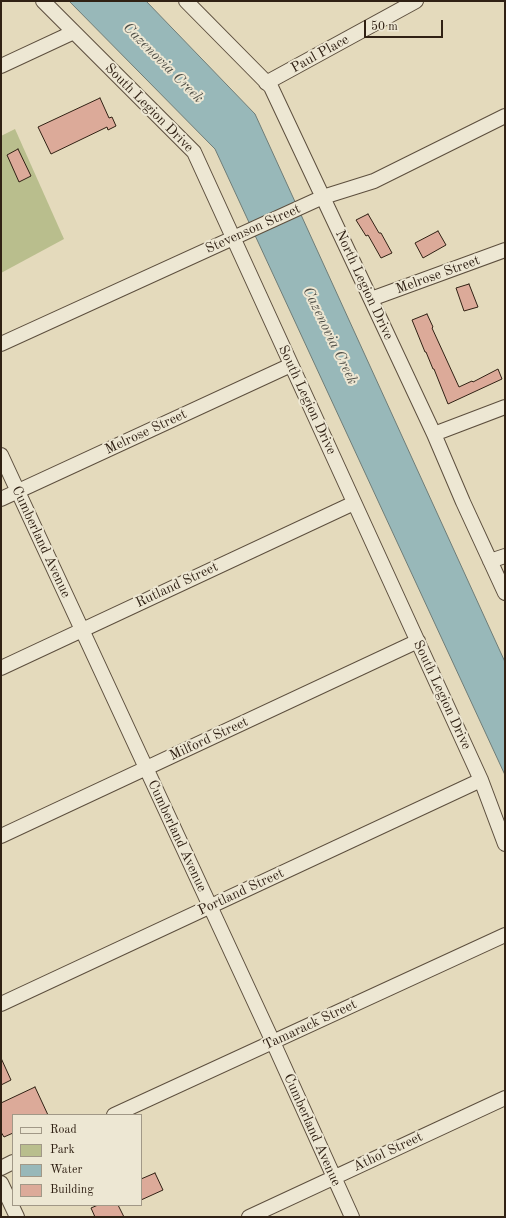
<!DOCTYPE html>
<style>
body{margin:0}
#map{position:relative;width:506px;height:1218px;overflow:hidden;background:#e4dabc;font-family:"Old Standard TT",serif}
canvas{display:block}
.frame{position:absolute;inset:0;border:2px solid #302114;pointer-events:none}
.legend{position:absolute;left:12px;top:1114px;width:130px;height:92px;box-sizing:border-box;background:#ede7d3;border:1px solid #a19887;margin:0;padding:5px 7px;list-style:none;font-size:12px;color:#302114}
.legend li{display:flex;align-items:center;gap:8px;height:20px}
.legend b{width:20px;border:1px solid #a19887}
.scale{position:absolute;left:364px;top:20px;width:79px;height:18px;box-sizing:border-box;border:2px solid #302114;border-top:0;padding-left:5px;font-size:12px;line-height:14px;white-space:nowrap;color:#302114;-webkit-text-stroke:3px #ede7d3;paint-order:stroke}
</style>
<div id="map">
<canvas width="506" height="1218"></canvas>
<div class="frame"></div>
<ul class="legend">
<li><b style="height:5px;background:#ede7d3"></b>Road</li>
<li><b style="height:11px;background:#b9be8d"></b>Park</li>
<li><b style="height:11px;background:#98b8b9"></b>Water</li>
<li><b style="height:11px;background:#dcaa99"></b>Building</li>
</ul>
<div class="scale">50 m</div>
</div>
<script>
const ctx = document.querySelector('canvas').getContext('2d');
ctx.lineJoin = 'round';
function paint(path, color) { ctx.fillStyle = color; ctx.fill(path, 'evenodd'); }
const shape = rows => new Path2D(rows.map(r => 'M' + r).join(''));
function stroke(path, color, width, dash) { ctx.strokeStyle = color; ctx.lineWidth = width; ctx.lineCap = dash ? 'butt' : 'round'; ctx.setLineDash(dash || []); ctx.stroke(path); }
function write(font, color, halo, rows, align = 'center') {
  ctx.font = font + ' "Old Standard TT",serif'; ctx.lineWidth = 4; ctx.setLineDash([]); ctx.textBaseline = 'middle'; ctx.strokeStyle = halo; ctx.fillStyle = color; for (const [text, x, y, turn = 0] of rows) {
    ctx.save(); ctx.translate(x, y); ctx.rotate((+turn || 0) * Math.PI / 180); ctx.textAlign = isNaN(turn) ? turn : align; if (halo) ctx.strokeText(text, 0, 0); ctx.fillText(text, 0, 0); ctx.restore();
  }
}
paint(shape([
 [15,129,64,239,1,273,1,136]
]), '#b9be8d');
const water = shape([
 [69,1,146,1,255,114,505,662,505,775,215,149,69,1]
]);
paint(water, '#98b8b9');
stroke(water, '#6e7c77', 1);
const building = shape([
 [100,98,109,118,112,117,116,126,108,130,107,127,51,154,38,127,100,98],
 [18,149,31,176,19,182,7,155,18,149],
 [368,214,379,233,381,233,392,253,381,258,368,235,366,236,356,220,368,214],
 [438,231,446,245,423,258,415,243,438,231],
 [469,284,478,307,464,311,456,288,469,284],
 [427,314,433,327,432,328,459,387,472,381,473,382,498,369,502,379,448,404,434,369,433,369,426,352,425,352,412,320,427,314],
 [1,1058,11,1080,1,1085,1,1058],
 [35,1087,48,1115,13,1115,13,1133,4,1137,1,1132,1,1103,35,1087],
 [155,1173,163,1190,141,1200,141,1179,155,1173],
 [98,1205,118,1205,124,1217,95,1217,91,1208,98,1205]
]);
paint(building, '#dcaa99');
stroke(building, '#302114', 1);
const minor = shape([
 [43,1,194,152,481,780,505,844],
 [186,1,271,87,382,323,434,434,463,502,505,593],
 [1,66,74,32],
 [266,83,416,1],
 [371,299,505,250],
 [1,344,323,197,374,181,505,116],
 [434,434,505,407],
 [1,455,273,1042,352,1217],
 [1,499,291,365],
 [490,561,505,556],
 [1,668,354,503],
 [1,836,418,641],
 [1,1004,481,780],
 [114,1115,505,935],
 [1,1168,13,1162],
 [1,1183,17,1217],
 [249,1217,505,1098]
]);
stroke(minor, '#5d4f3e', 16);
stroke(minor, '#ede7d3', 14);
write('14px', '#302114', '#ede7d3', [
 ["Paul Place",320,54,-29],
 ["South Legion Drive",149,108,45],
 ["Stevenson Street",253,229,-24],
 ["Melrose Street",438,275,-20],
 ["North Legion Drive",364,285,65],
 ["South Legion Drive",307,400,65],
 ["Melrose Street",146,432,-25],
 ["Cumberland Avenue",41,542,65],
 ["Rutland Street",177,585,-25],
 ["South Legion Drive",442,695,65],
 ["Milford Street",209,739,-25],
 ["Cumberland Avenue",177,836,65],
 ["Portland Street",241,892,-25],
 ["Tamarack Street",310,1025,-25],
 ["Cumberland Avenue",312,1130,66],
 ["Athol Street",388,1152,-25]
]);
write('italic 15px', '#4f4e46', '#ede7d3', [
 ["Cazenovia Creek",163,63,45],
 ["Cazenovia Creek",330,336,64]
]);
</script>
